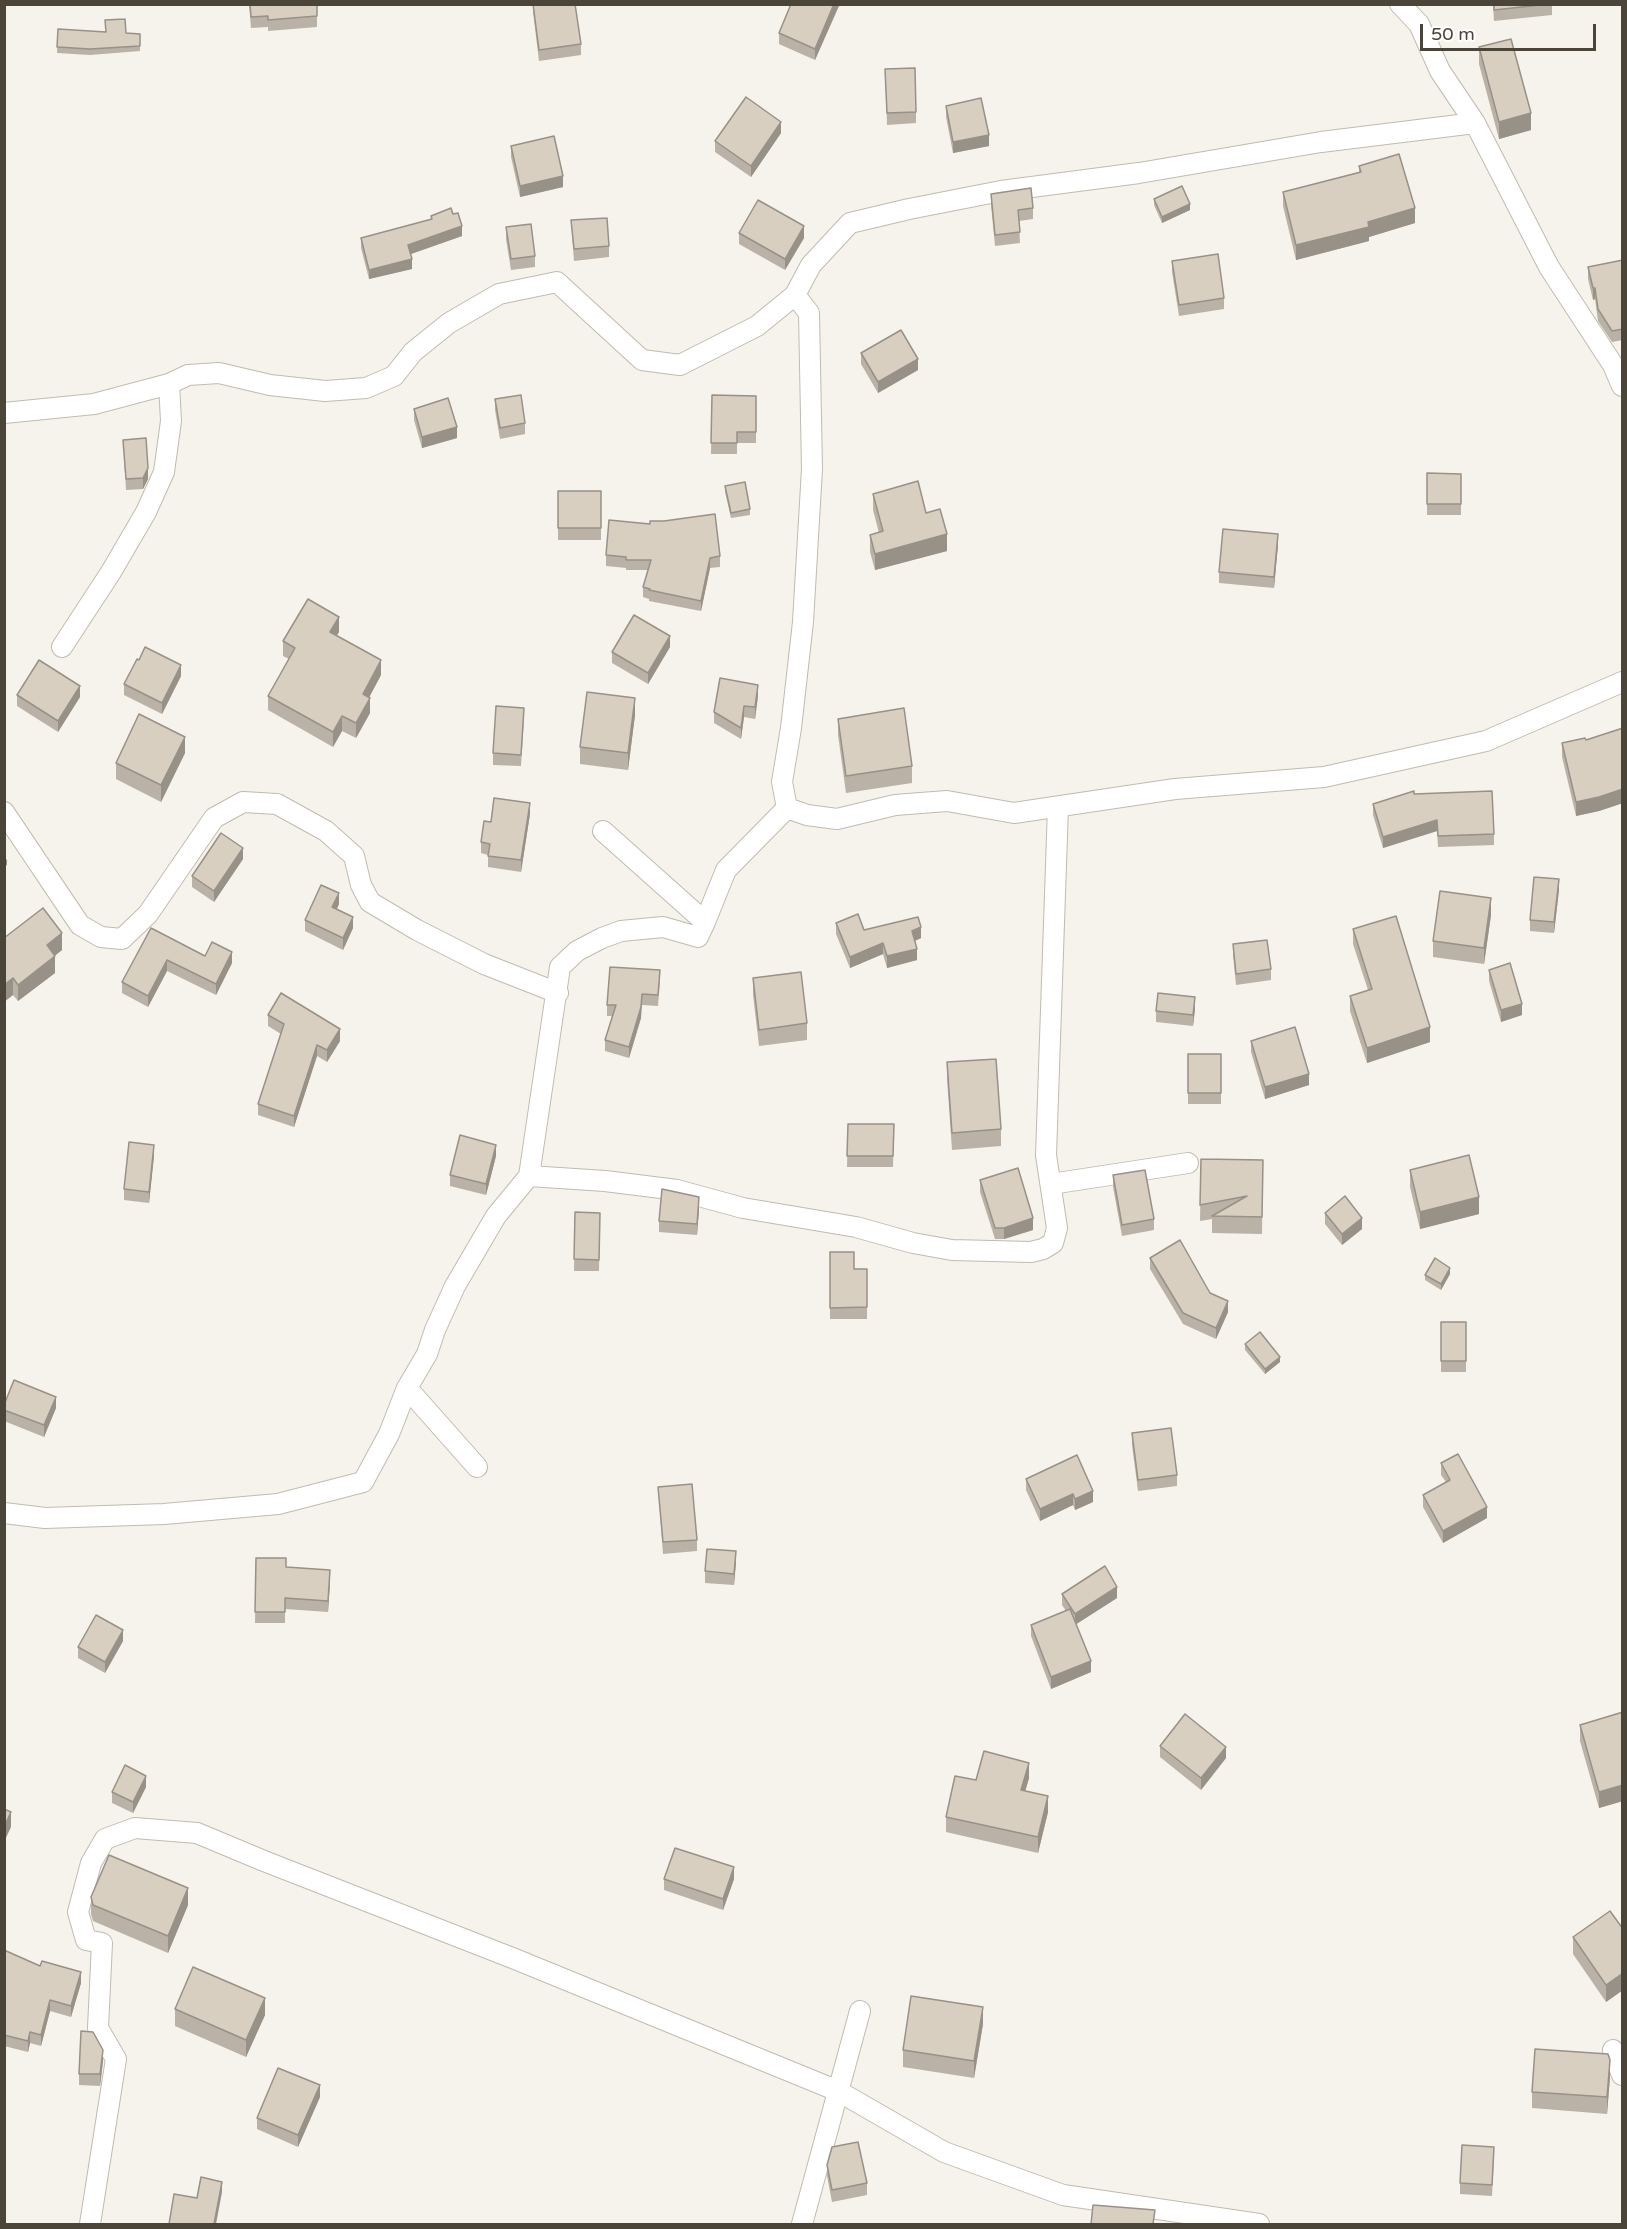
<!DOCTYPE html>
<style>
body{margin:0}
#map{position:relative;width:1627px;height:2229px;overflow:hidden;background:#f6f3ec;font-family:"Varela Round",sans-serif}
canvas{display:block}
.frame{position:absolute;inset:0;border:6px solid #4b4439;pointer-events:none}
.scale{position:absolute;left:1420px;top:24px;width:176px;height:27px;box-sizing:border-box;border:3px solid #4b4439;border-top:0;padding-left:8px;font-size:18px;line-height:21px;white-space:nowrap;color:#4b4439;-webkit-text-stroke:4px #fff;paint-order:stroke}
</style>
<div id="map">
<canvas width="1627" height="2229"></canvas>
<div class="frame"></div>
<div class="scale">50 m</div>
</div>
<script>
const ctx = document.querySelector('canvas').getContext('2d');
ctx.lineJoin = 'round';
const shape = rows => new Path2D(rows.map(r => 'M' + r).join(''));
function stroke(path, color, width, dash) { ctx.strokeStyle = color; ctx.lineWidth = width; ctx.lineCap = dash ? 'butt' : 'round'; ctx.setLineDash(dash || []); ctx.stroke(path); }
function paint(path, color) { ctx.fillStyle = color; ctx.fill(path, 'evenodd'); }
const minor = shape([
 [1400,4,1419,24,1440,71,1475,123,1549,267,1613,365,1622,386],
 [795,295,809,313,812,469,803,622,791,728,782,782,787,808,807,815,837,819,895,805,947,801,1014,813,1175,789,1324,777,1486,741,1622,682],
 [4,413,94,404,169,384,188,375,219,373,270,385,325,391,366,388,394,376,413,352,449,323,499,294,557,282,642,360,680,365,757,326,795,295,811,265,850,223,909,209,1001,191,1139,173,1321,142,1475,123],
 [62,647,111,572,146,512,164,472,171,421,169,384],
 [4,812,80,925,101,937,122,939,148,914,214,818,243,802,277,804,326,831,354,856,361,885,370,902,417,930,484,964,558,993],
 [705,922,726,870,787,808],
 [529,1176,605,1181,677,1190,743,1208,856,1227,913,1243,952,1250,1031,1252,1043,1249,1053,1243,1057,1228,1046,1155,1058,807],
 [1051,1184,1188,1163],
 [407,1388,477,1467],
 [4,1513,45,1518,164,1514,278,1504,363,1482,389,1434,407,1388,427,1354,435,1330,455,1286,496,1216,529,1176,560,967,577,951,602,938,621,931,663,927,698,937,705,922,603,831],
 [1613,2050,1622,2075],
 [90,2224,116,2059,98,2028,102,1943,86,1940,78,1912,91,1863,105,1839,135,1828,197,1833,264,1861,515,1959,838,2091,944,2152,1063,2195,1259,2224],
 [802,2224,860,2011]
]);
stroke(minor, '#c2bbae', 22);
stroke(minor, '#fff', 20);
paint(shape([
 [249,4,317,4,317,27,268,31,268,27,251,28],
 [533,4,575,4,581,44,581,55,539,61,533,12],
 [839,4,815,60,779,44,779,33],
 [1493,4,1552,4,1552,15,1494,21],
 [58,29,140,34,140,51,90,55,57,53],
 [1479,47,1531,130,1499,139,1479,64],
 [885,69,916,112,916,123,887,125],
 [946,106,989,146,953,153,946,117],
 [781,133,751,177,715,152,715,141],
 [511,146,563,187,520,197,511,157],
 [1359,166,1415,223,1369,237,1369,241,1296,260,1283,206,1283,192,1359,172],
 [991,194,1033,208,1033,219,1019,221,1020,243,995,246,991,205],
 [1154,199,1190,210,1162,223,1154,205],
 [453,214,462,236,411,254,412,269,369,279,361,248,361,238,431,220,431,216],
 [571,220,609,246,609,257,574,261],
 [506,227,535,256,535,267,511,270,506,239],
 [739,233,804,238,785,270,739,244],
 [1623,260,1623,340,1612,342,1598,321,1595,299,1593,300,1588,279,1588,267],
 [1172,261,1224,298,1224,309,1179,316,1172,272],
 [861,353,918,370,878,393,861,364],
 [712,395,756,396,756,443,737,443,737,454,711,454],
 [495,399,525,423,525,434,500,439,495,410],
 [414,409,457,438,422,448,414,420],
 [123,440,148,479,143,489,126,490],
 [1427,473,1461,474,1461,515,1427,515],
 [725,486,750,509,750,515,731,518,725,492],
 [558,491,601,491,601,540,558,540],
 [873,494,926,513,947,551,875,570,870,552,870,535,879,533,873,510],
 [1278,545,1274,588,1219,583,1219,572],
 [606,555,720,556,720,567,710,568,701,611,649,601,649,599,643,597,643,587,648,570,626,570,626,568,606,566],
 [339,632,336,636,381,675,369,697,370,713,356,738,342,731,333,747,268,710,268,696,289,659,283,656,283,641],
 [670,647,648,684,612,663,612,652],
 [181,676,162,714,124,695,124,684],
 [17,695,80,697,58,732,17,706],
 [758,696,755,719,744,717,741,739,714,723,714,712],
 [635,715,628,770,580,764,580,747],
 [524,719,521,766,493,765,493,753],
 [838,719,912,766,912,783,846,793,838,735],
 [1623,728,1623,803,1599,811,1576,816,1562,757,1562,743,1586,740],
 [185,753,161,802,116,779,116,763],
 [1414,794,1494,834,1494,845,1438,847,1437,831,1383,848,1373,815,1373,804],
 [530,814,521,872,488,867,488,855,481,853,481,842],
 [243,859,214,902,192,887,192,876],
 [1559,890,1554,933,1530,931,1530,920],
 [339,904,337,909,353,928,343,950,305,931,305,920],
 [1491,915,1484,964,1433,957,1433,941],
 [836,923,864,930,921,938,915,941,917,960,887,968,883,954,850,968,836,934],
 [151,928,205,956,232,963,216,995,167,971,148,1007,122,993,122,982],
 [1353,929,1430,1042,1367,1063,1350,1011,1350,996,1368,990,1353,944],
 [4,938,62,950,54,956,55,973,18,1001,13,995,4,1002],
 [1233,944,1271,969,1271,980,1236,985,1233,955],
 [1489,970,1522,1015,1501,1022,1489,981],
 [753,978,807,1023,807,1040,759,1046,753,995],
 [660,981,658,1006,642,1005,641,1018,629,1058,605,1051,605,1040,612,1016,607,1016,607,1005],
 [1195,1009,1193,1026,1156,1022,1156,1011],
 [268,1015,340,1041,327,1062,317,1056,294,1127,258,1115,258,1104,281,1034,268,1026],
 [1251,1041,1309,1085,1265,1099,1251,1052],
 [1188,1054,1221,1054,1221,1104,1188,1104],
 [947,1062,1001,1129,1001,1146,952,1150,947,1079],
 [848,1124,894,1124,893,1167,847,1167],
 [154,1156,149,1203,124,1200,124,1189],
 [496,1156,486,1195,450,1186,450,1175],
 [1201,1159,1263,1160,1262,1234,1212,1233,1212,1219,1200,1221],
 [1410,1170,1479,1214,1420,1229,1410,1187],
 [1113,1175,1154,1219,1154,1230,1122,1236,1113,1187],
 [980,1180,1033,1230,1004,1239,995,1239,980,1192],
 [699,1209,697,1235,659,1232,659,1221],
 [575,1212,600,1213,599,1271,574,1271],
 [1325,1213,1362,1229,1342,1245,1325,1224],
 [830,1252,854,1269,867,1269,867,1319,830,1319],
 [1150,1258,1210,1293,1228,1312,1216,1339,1183,1324,1150,1269],
 [1450,1274,1441,1290,1425,1280,1425,1275],
 [1441,1322,1466,1322,1466,1372,1441,1372],
 [1245,1344,1280,1362,1265,1374,1245,1350],
 [1621,1364,1623,1364,1623,1381,1621,1376],
 [4,1405,56,1408,44,1437,4,1421],
 [1132,1433,1177,1475,1177,1486,1138,1491,1132,1445],
 [1441,1463,1487,1518,1443,1543,1423,1507,1423,1495,1446,1482,1441,1475],
 [1026,1479,1093,1502,1075,1510,1073,1505,1040,1521,1026,1490],
 [658,1487,697,1540,697,1551,663,1554],
 [256,1558,330,1581,328,1612,285,1609,285,1623,255,1623],
 [736,1562,734,1585,705,1583,705,1571],
 [1062,1594,1117,1598,1076,1624,1091,1672,1051,1689,1031,1636,1031,1625,1066,1611,1062,1605],
 [123,1641,105,1673,78,1658,78,1647],
 [1623,1712,1623,1801,1599,1808,1580,1741,1580,1725],
 [1160,1746,1226,1758,1201,1790,1160,1757],
 [1029,1778,1025,1791,1048,1812,1038,1853,946,1832,946,1817,976,1780],
 [146,1787,133,1813,112,1803,112,1792],
 [664,1879,734,1879,723,1910,664,1890],
 [91,1897,188,1905,168,1953,93,1921,91,1914],
 [1623,1929,1623,1990,1606,2002,1573,1954,1573,1937],
 [4,1950,81,1983,71,2017,50,2011,41,2046,30,2043,28,2052,4,2046],
 [175,2009,265,2015,246,2057,175,2026],
 [983,2024,974,2078,903,2067,903,2050],
 [103,2061,100,2086,79,2085,79,2074],
 [1610,2077,1607,2114,1532,2108,1532,2092],
 [320,2097,298,2147,257,2129,257,2118],
 [1494,2158,1492,2196,1460,2194,1460,2183],
 [827,2165,867,2183,867,2195,832,2202,827,2176]
]), '#bab2a6');
paint(shape([
 [834,4,839,4,839,6,815,60,815,49],
 [1531,113,1531,130,1499,139,1499,122],
 [781,122,781,133,751,177,751,166],
 [989,135,989,146,953,153,953,142],
 [563,176,563,187,520,197,520,186],
 [1190,204,1190,210,1162,223,1162,217],
 [1415,208,1415,223,1369,237,1369,241,1296,260,1296,245],
 [462,226,462,236,408,255,408,245],
 [804,226,804,238,785,270,785,259],
 [412,259,412,269,369,279,369,270],
 [1593,288,1595,288,1595,299,1593,300],
 [918,359,918,370,878,393,878,382],
 [457,427,457,438,422,448,422,437],
 [148,468,148,479,143,489,143,478],
 [947,534,947,551,875,570,875,554],
 [1278,534,1278,545,1274,588,1274,577],
 [710,558,710,568,701,611,701,601],
 [339,617,339,632,330,647,330,632],
 [670,636,670,647,648,684,648,673],
 [381,660,381,675,363,709,363,694],
 [181,665,181,676,162,714,162,703],
 [758,685,758,696,755,719,755,707],
 [80,686,80,697,58,732,58,721],
 [370,698,370,713,356,738,356,723],
 [635,698,635,715,628,770,628,753],
 [744,706,744,717,741,739,741,728],
 [342,716,342,731,333,747,333,732],
 [185,737,185,753,161,802,161,785],
 [1623,789,1623,803,1599,811,1576,816,1576,802],
 [530,803,530,814,521,872,521,860],
 [1437,820,1437,831,1383,848,1383,837],
 [243,848,243,859,214,902,214,891],
 [7,859,7,865,4,867,4,862],
 [1559,879,1559,890,1554,933,1554,922],
 [339,893,339,904,332,918,332,907],
 [1491,898,1491,915,1484,964,1484,948],
 [353,917,353,928,343,950,343,938],
 [921,927,921,938,912,942,912,931],
 [62,933,62,950,47,962,47,945],
 [883,943,883,954,850,968,850,957],
 [917,949,917,960,887,968,887,956],
 [232,952,232,963,216,995,216,984],
 [55,956,55,973,18,1001,18,985],
 [167,960,167,971,148,1007,148,996],
 [13,978,13,995,4,1002,4,985],
 [642,994,641,1018,629,1058,629,1047],
 [1195,997,1195,1009,1193,1026,1193,1015],
 [1522,1004,1522,1015,1501,1022,1501,1010],
 [1430,1027,1430,1042,1367,1063,1367,1048],
 [340,1029,340,1041,327,1062,327,1050],
 [317,1045,317,1056,294,1127,294,1116],
 [1309,1074,1309,1085,1265,1099,1265,1087],
 [154,1145,154,1156,149,1203,149,1192],
 [496,1145,496,1156,486,1195,486,1184],
 [699,1197,699,1209,697,1235,697,1224],
 [1479,1197,1479,1214,1420,1229,1420,1212],
 [1033,1218,1033,1230,1004,1239,1004,1228],
 [1362,1218,1362,1229,1342,1245,1342,1234],
 [1450,1268,1450,1274,1441,1290,1441,1284],
 [1228,1301,1228,1312,1216,1339,1216,1328],
 [1280,1357,1280,1362,1265,1374,1265,1369],
 [56,1397,56,1408,44,1437,44,1425],
 [1093,1491,1093,1502,1075,1510,1075,1499],
 [1073,1494,1073,1505,1040,1521,1040,1509],
 [1487,1507,1487,1518,1443,1543,1443,1531],
 [736,1551,736,1562,734,1585,734,1574],
 [330,1570,330,1581,328,1612,328,1601],
 [1117,1587,1117,1598,1075,1625,1075,1614],
 [123,1630,123,1641,105,1673,105,1662],
 [1091,1661,1091,1672,1051,1689,1051,1677],
 [1226,1747,1226,1758,1201,1790,1201,1778],
 [1029,1763,1029,1778,1021,1806,1021,1790],
 [146,1776,146,1787,133,1813,133,1802],
 [1623,1785,1623,1801,1599,1808,1599,1792],
 [1048,1796,1048,1812,1038,1853,1038,1837],
 [11,1812,11,1827,4,1842,4,1827],
 [734,1867,734,1879,723,1910,723,1899],
 [188,1888,188,1905,168,1953,168,1936],
 [81,1972,81,1983,71,2017,71,2006],
 [1623,1973,1623,1990,1606,2002,1606,1985],
 [265,1998,265,2015,246,2057,246,2040],
 [50,2000,50,2011,41,2046,41,2035],
 [983,2007,983,2024,974,2078,974,2061],
 [30,2032,30,2043,28,2052,28,2041],
 [103,2050,103,2061,100,2086,100,2074],
 [1610,2060,1610,2077,1607,2114,1607,2097],
 [320,2085,320,2097,298,2147,298,2135],
 [222,2182,222,2192,216,2224,214,2224]
]), '#979187');
const building = shape([
 [250,4,317,4,317,16,268,20,268,16,251,17,250,4],
 [533,4,575,4,581,44,539,50,533,4],
 [791,4,834,4,815,49,779,33,791,4],
 [1494,4,1549,4,1494,10,1494,4],
 [125,19,126,33,140,34,140,46,90,49,57,47,58,29,106,32,105,20,125,19],
 [1511,39,1531,113,1499,122,1479,47,1511,39],
 [915,68,916,112,887,113,885,69,915,68],
 [746,97,781,122,751,166,715,141,746,97],
 [981,98,989,135,953,142,946,106,981,98],
 [554,136,563,176,520,186,511,146,554,136],
 [1399,154,1415,208,1368,222,1369,227,1296,245,1283,192,1361,172,1359,166,1399,154],
 [1182,186,1190,204,1162,217,1154,199,1182,186],
 [1031,188,1033,208,1018,210,1020,232,995,235,991,194,1031,188],
 [758,200,804,226,785,259,739,233,758,200],
 [451,208,453,214,458,213,462,226,408,245,412,259,369,270,361,238,432,219,431,216,451,208],
 [607,218,609,246,574,249,571,220,607,218],
 [531,224,535,256,511,259,506,227,531,224],
 [1218,254,1224,298,1179,305,1172,261,1218,254],
 [1623,260,1623,329,1612,331,1598,309,1595,288,1593,288,1588,267,1623,260],
 [901,330,918,359,878,382,861,353,901,330],
 [521,395,525,423,500,428,495,399,521,395],
 [712,395,756,396,756,432,737,432,737,443,711,443,712,395],
 [448,398,457,427,422,437,414,409,448,398],
 [146,438,148,468,143,478,126,479,123,440,146,438],
 [1427,473,1461,474,1461,504,1427,504,1427,473],
 [918,481,926,513,940,509,947,534,875,554,870,535,883,531,873,494,918,481],
 [745,482,750,509,731,513,725,486,745,482],
 [558,491,601,491,601,528,558,528,558,491],
 [715,514,720,556,710,558,701,601,649,590,650,589,643,587,651,560,626,560,626,557,606,555,609,520,650,524,650,521,664,521,715,514],
 [1223,529,1278,534,1274,577,1219,572,1223,529],
 [308,599,339,617,330,632,381,660,363,694,370,698,356,723,342,716,333,732,268,696,295,648,283,641,308,599],
 [634,615,670,636,648,673,612,652,634,615],
 [145,647,181,665,162,703,124,684,137,659,139,660,145,647],
 [39,660,80,686,58,721,17,695,39,660],
 [720,678,758,685,755,707,744,706,741,728,714,712,720,678],
 [587,692,635,698,628,753,580,747,587,692],
 [496,706,524,708,521,755,493,753,496,706],
 [904,708,912,766,846,776,838,719,904,708],
 [139,714,185,737,161,785,116,763,139,714],
 [1623,728,1623,789,1599,797,1576,802,1562,743,1585,738,1586,740,1623,728],
 [1414,791,1414,794,1492,791,1494,834,1438,836,1437,820,1383,837,1373,804,1414,791],
 [494,798,530,803,521,860,488,856,490,844,481,842,484,821,491,822,494,798],
 [221,833,243,848,214,891,192,876,221,833],
 [1534,877,1559,879,1554,922,1530,920,1534,877],
 [321,885,339,893,332,907,353,917,343,938,305,920,321,885],
 [1440,891,1491,898,1484,948,1433,941,1440,891],
 [43,908,62,933,47,945,55,956,18,985,13,978,4,985,4,938,43,908],
 [858,914,864,930,918,917,921,927,912,931,917,949,887,956,883,943,850,957,836,923,858,914],
 [1396,916,1430,1027,1367,1048,1350,996,1372,989,1353,929,1396,916],
 [151,928,205,956,212,942,232,952,216,984,167,960,148,996,122,982,151,928],
 [1267,940,1271,969,1236,974,1233,944,1267,940],
 [1510,963,1522,1004,1501,1010,1489,970,1510,963],
 [610,967,660,970,658,995,642,994,641,1007,629,1047,605,1040,616,1005,607,1005,610,967],
 [801,972,807,1023,759,1030,753,978,801,972],
 [281,993,340,1029,327,1050,317,1045,294,1116,258,1104,284,1024,268,1015,281,993],
 [1158,993,1195,997,1193,1015,1156,1011,1158,993],
 [1295,1027,1309,1074,1265,1087,1251,1041,1295,1027],
 [1188,1054,1221,1054,1221,1093,1188,1093,1188,1054],
 [996,1059,1001,1129,952,1133,947,1062,996,1059],
 [848,1124,894,1124,893,1156,847,1156,848,1124],
 [460,1135,496,1145,486,1184,450,1175,460,1135],
 [129,1142,154,1145,149,1192,124,1189,129,1142],
 [1469,1155,1479,1197,1420,1212,1410,1170,1469,1155],
 [1201,1159,1263,1160,1262,1217,1212,1216,1247,1196,1200,1205,1201,1159],
 [1018,1168,1033,1218,1004,1228,995,1228,980,1180,1018,1168],
 [1145,1170,1154,1219,1122,1225,1113,1175,1145,1170],
 [662,1189,699,1197,697,1224,659,1221,662,1189],
 [1345,1196,1362,1218,1342,1234,1325,1213,1345,1196],
 [575,1212,600,1213,599,1260,574,1259,575,1212],
 [1180,1240,1210,1293,1228,1301,1216,1328,1183,1313,1150,1258,1180,1240],
 [830,1252,854,1252,854,1269,867,1269,867,1307,830,1308,830,1252],
 [1435,1258,1450,1268,1441,1284,1425,1275,1435,1258],
 [1441,1322,1466,1322,1466,1361,1441,1361,1441,1322],
 [1260,1332,1280,1357,1265,1369,1245,1344,1260,1332],
 [14,1380,56,1397,44,1425,4,1410,4,1405,14,1380],
 [1171,1428,1177,1475,1138,1480,1132,1433,1171,1428],
 [1458,1454,1487,1507,1443,1531,1423,1495,1450,1480,1441,1463,1458,1454],
 [1077,1455,1093,1491,1075,1499,1073,1494,1040,1509,1026,1479,1077,1455],
 [692,1484,697,1540,663,1542,658,1487,692,1484],
 [707,1549,736,1551,734,1574,705,1571,707,1549],
 [256,1558,286,1558,286,1567,330,1570,328,1601,285,1598,285,1612,255,1612,256,1558],
 [1105,1566,1117,1587,1075,1614,1062,1594,1105,1566],
 [1070,1609,1091,1661,1051,1677,1031,1625,1070,1609],
 [96,1615,123,1630,105,1662,78,1647,96,1615],
 [1623,1712,1623,1785,1599,1792,1580,1725,1623,1712],
 [1185,1714,1226,1747,1201,1778,1160,1746,1185,1714],
 [984,1751,1029,1763,1021,1790,1048,1796,1038,1837,946,1817,955,1776,976,1780,984,1751],
 [125,1765,146,1776,133,1802,112,1792,125,1765],
 [4,1809,11,1812,4,1827,4,1809],
 [675,1848,734,1867,723,1899,664,1879,675,1848],
 [109,1855,188,1888,168,1936,93,1905,91,1897,109,1855],
 [1610,1911,1623,1929,1623,1973,1606,1985,1573,1937,1610,1911],
 [4,1950,40,1966,42,1961,81,1972,71,2006,50,2000,41,2035,30,2032,28,2041,4,2035,4,1950],
 [193,1967,265,1998,246,2040,175,2009,193,1967],
 [911,1996,983,2007,974,2061,903,2050,911,1996],
 [81,2031,93,2032,103,2050,100,2074,79,2074,81,2031],
 [1535,2049,1608,2054,1610,2060,1607,2097,1532,2092,1535,2049],
 [278,2068,320,2085,298,2135,257,2118,278,2068],
 [858,2142,867,2183,832,2190,827,2165,832,2147,858,2142],
 [1462,2145,1494,2147,1492,2185,1460,2183,1462,2145],
 [201,2177,222,2182,214,2224,169,2224,174,2194,197,2198,201,2177],
 [1093,2205,1155,2210,1153,2224,1091,2224,1093,2205]
]);
paint(building, '#d8cfc1');
stroke(building, '#979187', 1.5);
</script>
